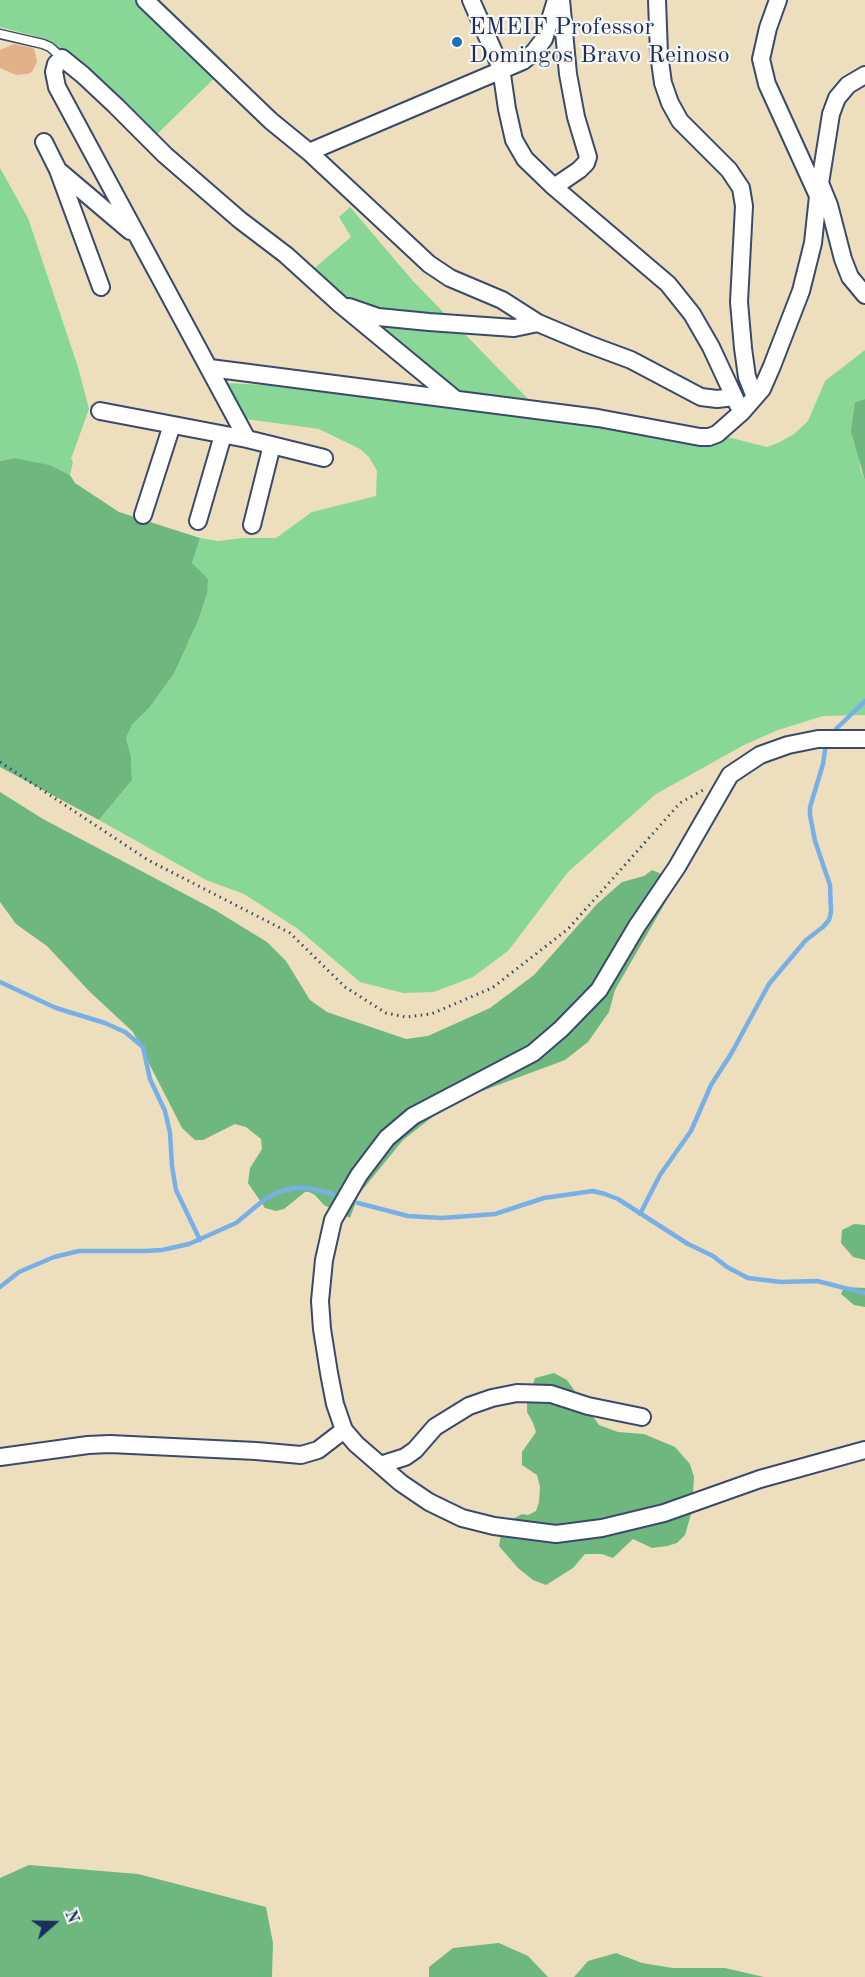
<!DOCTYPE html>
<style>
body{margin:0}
#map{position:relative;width:865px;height:1977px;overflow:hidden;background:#eddfbe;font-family:"Old Standard TT",serif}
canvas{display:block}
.north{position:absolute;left:24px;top:1893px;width:60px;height:60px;-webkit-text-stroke:4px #f6f6f2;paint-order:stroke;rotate:70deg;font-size:16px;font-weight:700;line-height:24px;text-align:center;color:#1b2f5e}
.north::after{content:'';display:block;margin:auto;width:21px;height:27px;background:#1b2f5e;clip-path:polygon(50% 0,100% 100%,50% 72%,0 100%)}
</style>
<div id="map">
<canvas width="865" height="1977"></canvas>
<div class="north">N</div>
</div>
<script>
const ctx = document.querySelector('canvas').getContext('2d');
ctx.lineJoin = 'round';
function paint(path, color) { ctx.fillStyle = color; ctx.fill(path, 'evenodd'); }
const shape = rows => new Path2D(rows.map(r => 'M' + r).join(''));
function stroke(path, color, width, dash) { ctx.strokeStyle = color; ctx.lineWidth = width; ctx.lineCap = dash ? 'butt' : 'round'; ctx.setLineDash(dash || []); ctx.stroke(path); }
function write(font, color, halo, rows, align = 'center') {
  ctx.font = font + ' "Old Standard TT",serif'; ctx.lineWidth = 4.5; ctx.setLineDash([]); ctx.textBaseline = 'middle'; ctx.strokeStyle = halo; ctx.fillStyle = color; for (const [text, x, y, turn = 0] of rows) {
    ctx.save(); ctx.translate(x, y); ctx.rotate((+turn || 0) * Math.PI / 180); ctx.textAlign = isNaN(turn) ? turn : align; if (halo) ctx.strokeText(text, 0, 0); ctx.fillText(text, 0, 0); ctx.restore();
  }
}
paint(shape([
 [0,0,160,0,228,65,153,138,75,62,34,36,0,27],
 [0,168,28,218,78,367,89,409,71,459,73,462,70,475,49,465,15,458,0,461],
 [350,207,413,281,531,402,668,422,767,447,780,442,794,434,808,421,825,381,865,350,865,399,855,402,860,467,865,481,865,715,823,716,778,730,744,745,656,794,568,872,508,951,473,977,434,992,403,993,360,982,298,929,244,894,206,880,99,820,132,780,131,757,126,738,132,725,149,708,189,641,198,621,207,594,192,563,200,538,218,541,243,538,276,538,312,512,376,496,377,471,369,457,360,449,319,429,238,418,224,383,266,385,391,399,463,397,310,272,351,237,339,217]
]), '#88d796');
paint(shape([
 [865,399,865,481,851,431,855,402],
 [15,458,50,465,70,475,75,483,119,512,200,538,192,563,208,579,207,594,198,621,174,673,149,708,132,725,126,738,131,757,132,780,99,820,0,767,0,461],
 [0,792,43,819,215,910,267,942,286,961,310,1000,327,1012,406,1039,428,1036,490,1008,534,975,597,904,622,882,644,876,652,870,662,874,672,884,672,891,615,990,609,1012,588,1042,565,1060,466,1097,445,1107,403,1140,359,1194,350,1218,324,1205,315,1195,309,1192,305,1192,284,1209,276,1211,265,1208,248,1183,250,1168,262,1149,261,1139,246,1127,235,1124,203,1140,195,1140,182,1128,133,1032,89,991,47,946,16,924,0,902],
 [854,1224,865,1225,865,1260,853,1257,841,1243,842,1230],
 [844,1287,865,1288,865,1307,854,1305,841,1294],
 [554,1373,567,1380,599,1425,618,1432,644,1434,675,1447,690,1464,694,1477,692,1511,685,1535,677,1543,667,1546,652,1548,633,1539,613,1558,602,1554,585,1554,573,1568,546,1585,533,1580,518,1568,499,1546,502,1528,513,1519,522,1514,528,1515,536,1511,539,1502,540,1487,537,1475,522,1465,522,1452,536,1432,533,1423,527,1412,527,1403,535,1378],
 [29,1865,138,1874,266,1907,273,1943,272,1977,0,1977,0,1878],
 [499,1943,528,1956,548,1977,429,1977,429,1967,453,1948],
 [616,1953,642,1963,673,1968,725,1968,764,1977,574,1977,588,1961]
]), '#6eb87f');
stroke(shape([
 [836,729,865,701],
 [0,982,56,1008,105,1023,125,1032,143,1047,150,1079,165,1111,170,1133,172,1166,176,1190,200,1240],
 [358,1203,408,1216,442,1218,495,1214,544,1198,593,1191,605,1194,618,1199,688,1244,713,1256,727,1267,748,1278,781,1282,817,1281,865,1293],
 [640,1214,660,1175,691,1131,711,1085,731,1054,769,984,806,940,823,927,829,920,831,912,830,885,815,841,810,815,810,807,823,764,825,750],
 [0,1287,19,1272,54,1257,79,1251,145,1251,162,1250,189,1244,236,1223,265,1199,278,1192,294,1188,308,1188,333,1194]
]), '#77b0e7', 4.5);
paint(shape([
 [14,44,33,48,35,52,37,62,32,72,27,74,16,75,0,68,0,50]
]), '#e2b189');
const lane = shape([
 [0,34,43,44,50,47,62,58]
]);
const street = shape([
 [145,0,271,121,309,152,429,264,450,278,502,300,538,323,588,344,631,360,701,397,717,399,734,397],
 [471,0,501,68,507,109,514,140,525,159,554,187,668,284,692,314,711,347,738,405],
 [657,0,659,54,663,83,670,103,680,121,729,170,741,188,744,206,739,302,743,348,747,377,755,397],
 [778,0,768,28,761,59,767,84,818,196],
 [44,142,58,170,101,287],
 [309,152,523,61,534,52,544,39,556,0],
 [58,170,130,231],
 [820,183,829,205,843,259,850,277,865,295],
 [554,187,579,170,586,163,588,157,576,117,568,74,561,0],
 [349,307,378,317,429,322,514,328,538,323],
 [210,368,598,418,700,437,709,437,717,434,742,412,762,389,772,366,801,291,813,243,818,196,831,114,837,98,848,85,865,75],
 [100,411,247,439,324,458],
 [247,439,57,87,54,72,56,64,62,58,83,75,116,106,165,155,240,220,286,255,340,304,455,399],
 [143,515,172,425],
 [198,521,223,435],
 [252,525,272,445],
 [865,739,818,739,788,745,760,755,730,775,677,867,637,926,599,990,561,1029,533,1053,413,1116,387,1138,359,1175,333,1220,324,1260,320,1301,322,1329,329,1373,335,1404,344,1430,356,1444,401,1483,429,1502,462,1518,494,1526,556,1534,602,1528,664,1513,760,1479,865,1450],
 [0,1457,88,1445,110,1444,256,1451,301,1455,318,1450,344,1430],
 [380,1465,405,1457,415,1450,435,1427,469,1406,492,1398,517,1393,551,1394,588,1406,642,1417]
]);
stroke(lane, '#3a496c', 11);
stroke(street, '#3a496c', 20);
stroke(shape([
 [0,762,148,860,290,933,345,987,386,1013,406,1017,431,1014,492,988,568,929,680,803,703,790]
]), '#3a496c', 3, [1.5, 4.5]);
stroke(lane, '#fff', 8);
stroke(street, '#fff', 16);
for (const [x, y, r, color] of [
 [457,42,6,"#1f6fb2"]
]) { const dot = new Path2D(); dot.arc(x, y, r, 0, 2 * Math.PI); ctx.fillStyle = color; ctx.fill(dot); stroke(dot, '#f6f6f2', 2); }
write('24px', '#1b2f5e', '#f6f6f2', [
 ["EMEIF Professor",469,28],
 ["Domingos Bravo Reinoso",469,56]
], 'left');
</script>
